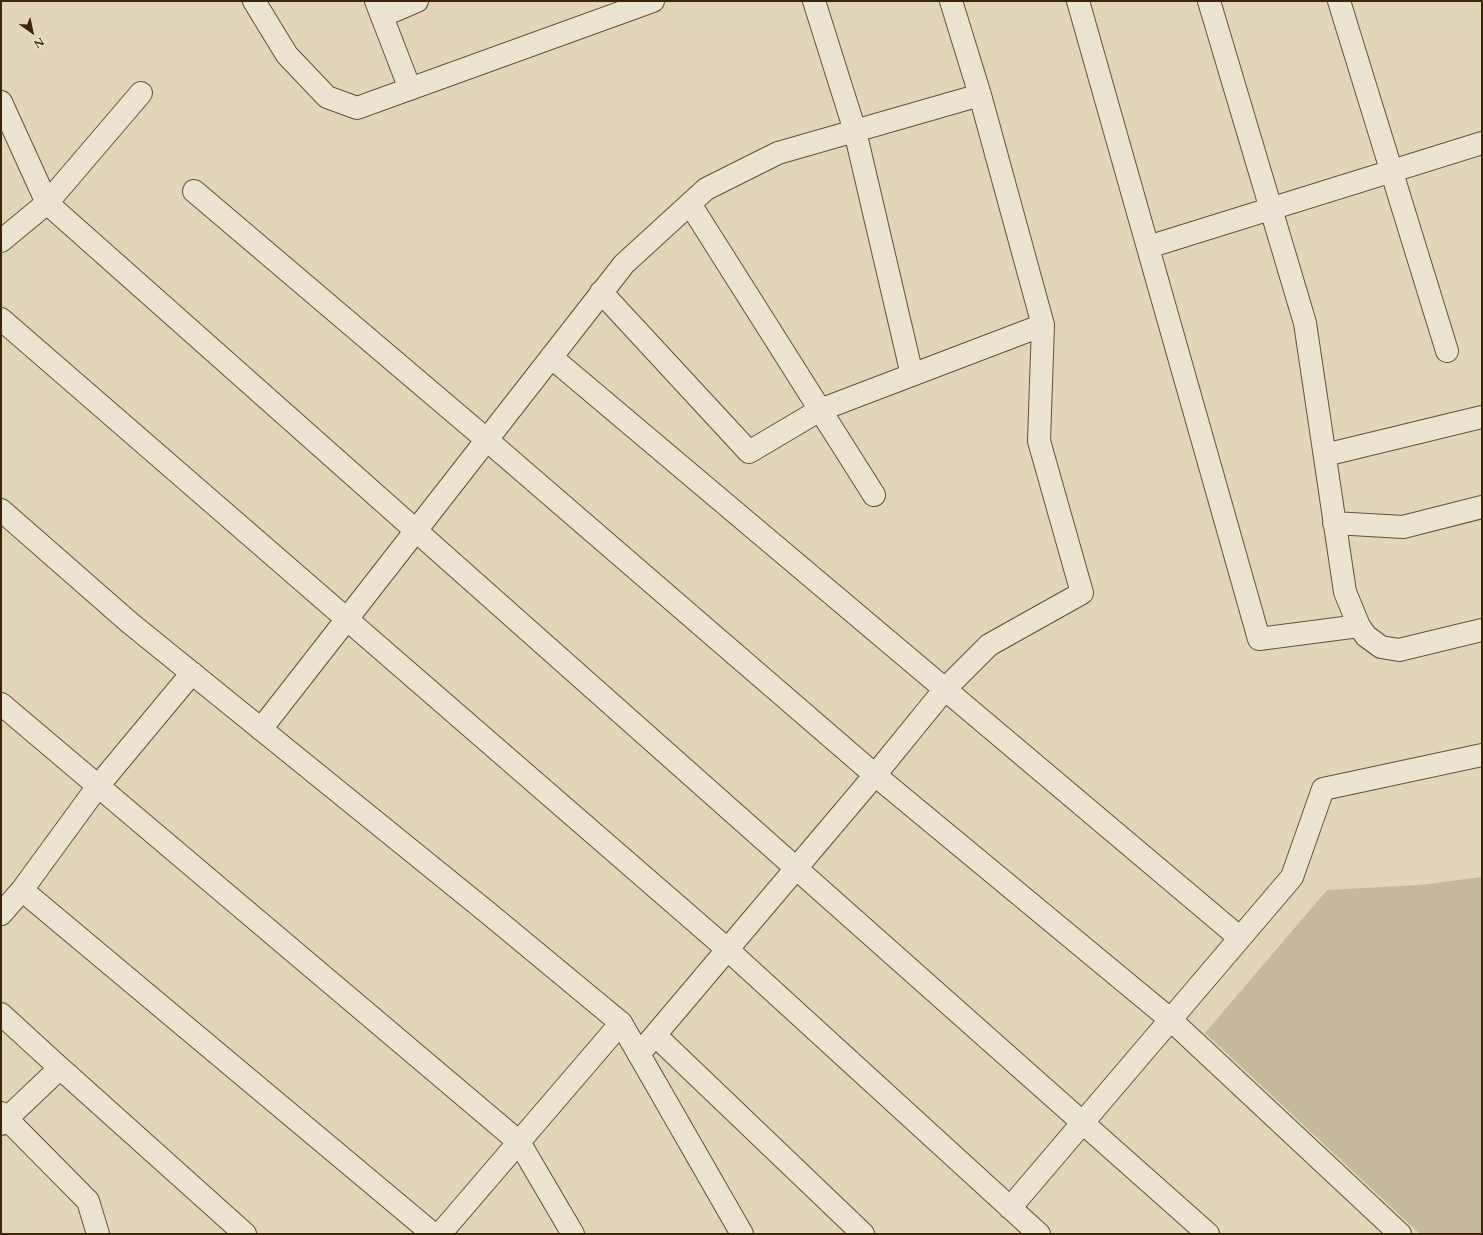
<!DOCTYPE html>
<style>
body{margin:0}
#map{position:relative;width:1483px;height:1235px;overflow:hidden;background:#e1d6ba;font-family:Cardo,serif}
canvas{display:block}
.frame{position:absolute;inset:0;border:2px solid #3d2308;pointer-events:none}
.north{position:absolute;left:12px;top:12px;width:40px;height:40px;-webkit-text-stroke:3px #ece4d2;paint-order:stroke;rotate:147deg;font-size:11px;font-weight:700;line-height:16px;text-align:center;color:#3d2308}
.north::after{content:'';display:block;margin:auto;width:14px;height:18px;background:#3d2308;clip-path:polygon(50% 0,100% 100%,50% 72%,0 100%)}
</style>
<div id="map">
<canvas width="1483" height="1235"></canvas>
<div class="frame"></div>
<div class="north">N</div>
</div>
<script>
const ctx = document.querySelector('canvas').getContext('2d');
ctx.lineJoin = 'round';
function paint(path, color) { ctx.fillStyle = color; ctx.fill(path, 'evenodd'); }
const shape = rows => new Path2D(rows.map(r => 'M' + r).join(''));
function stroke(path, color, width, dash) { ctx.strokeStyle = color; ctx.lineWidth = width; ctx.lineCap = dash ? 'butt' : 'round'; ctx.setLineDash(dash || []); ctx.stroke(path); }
paint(shape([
 [1482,877,1482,1234,1420,1234,1205,1033,1327,890,1420,885]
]), '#c5b89c');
const minor = shape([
 [254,1,287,55,327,97,357,108,653,1],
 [376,1,410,89],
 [814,1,855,131,912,375],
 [1078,1,1259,639,1359,626],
 [1209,1,1305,323,1345,592,1359,626,1366,636,1381,647,1399,650,1482,630],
 [1339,1,1447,351],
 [382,16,417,1],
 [1,102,47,203,1208,1234],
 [194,191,487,440,875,775,1171,1020,1400,1234],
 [690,204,874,495],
 [1,241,47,203,141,93],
 [1148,247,1482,143],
 [601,292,749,452,820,410,1043,325],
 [1,319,727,949,1039,1234],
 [551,357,1240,938],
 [1325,455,1482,417],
 [1334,523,1403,527,1482,507],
 [1,704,519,1142,573,1234],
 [261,729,624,264,706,189,778,153,980,95],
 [22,890,433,1234],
 [1,914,22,890,98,786,192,673],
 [1,1014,60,1068],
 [655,1035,863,1234],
 [639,1054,875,775,945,689,989,645,1082,593,1039,441,1043,325,980,95,951,1],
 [1,1113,88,1201,98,1234],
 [1,1124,60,1068,245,1234],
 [1010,1208,1292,877,1323,789,1482,755],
 [440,1234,621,1023]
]);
const tertiary = shape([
 [1,510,130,623,487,912,621,1023,742,1234]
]);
stroke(minor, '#665034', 24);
stroke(tertiary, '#665034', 24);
stroke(minor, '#ece4d2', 22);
stroke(tertiary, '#ece4d2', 22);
</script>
